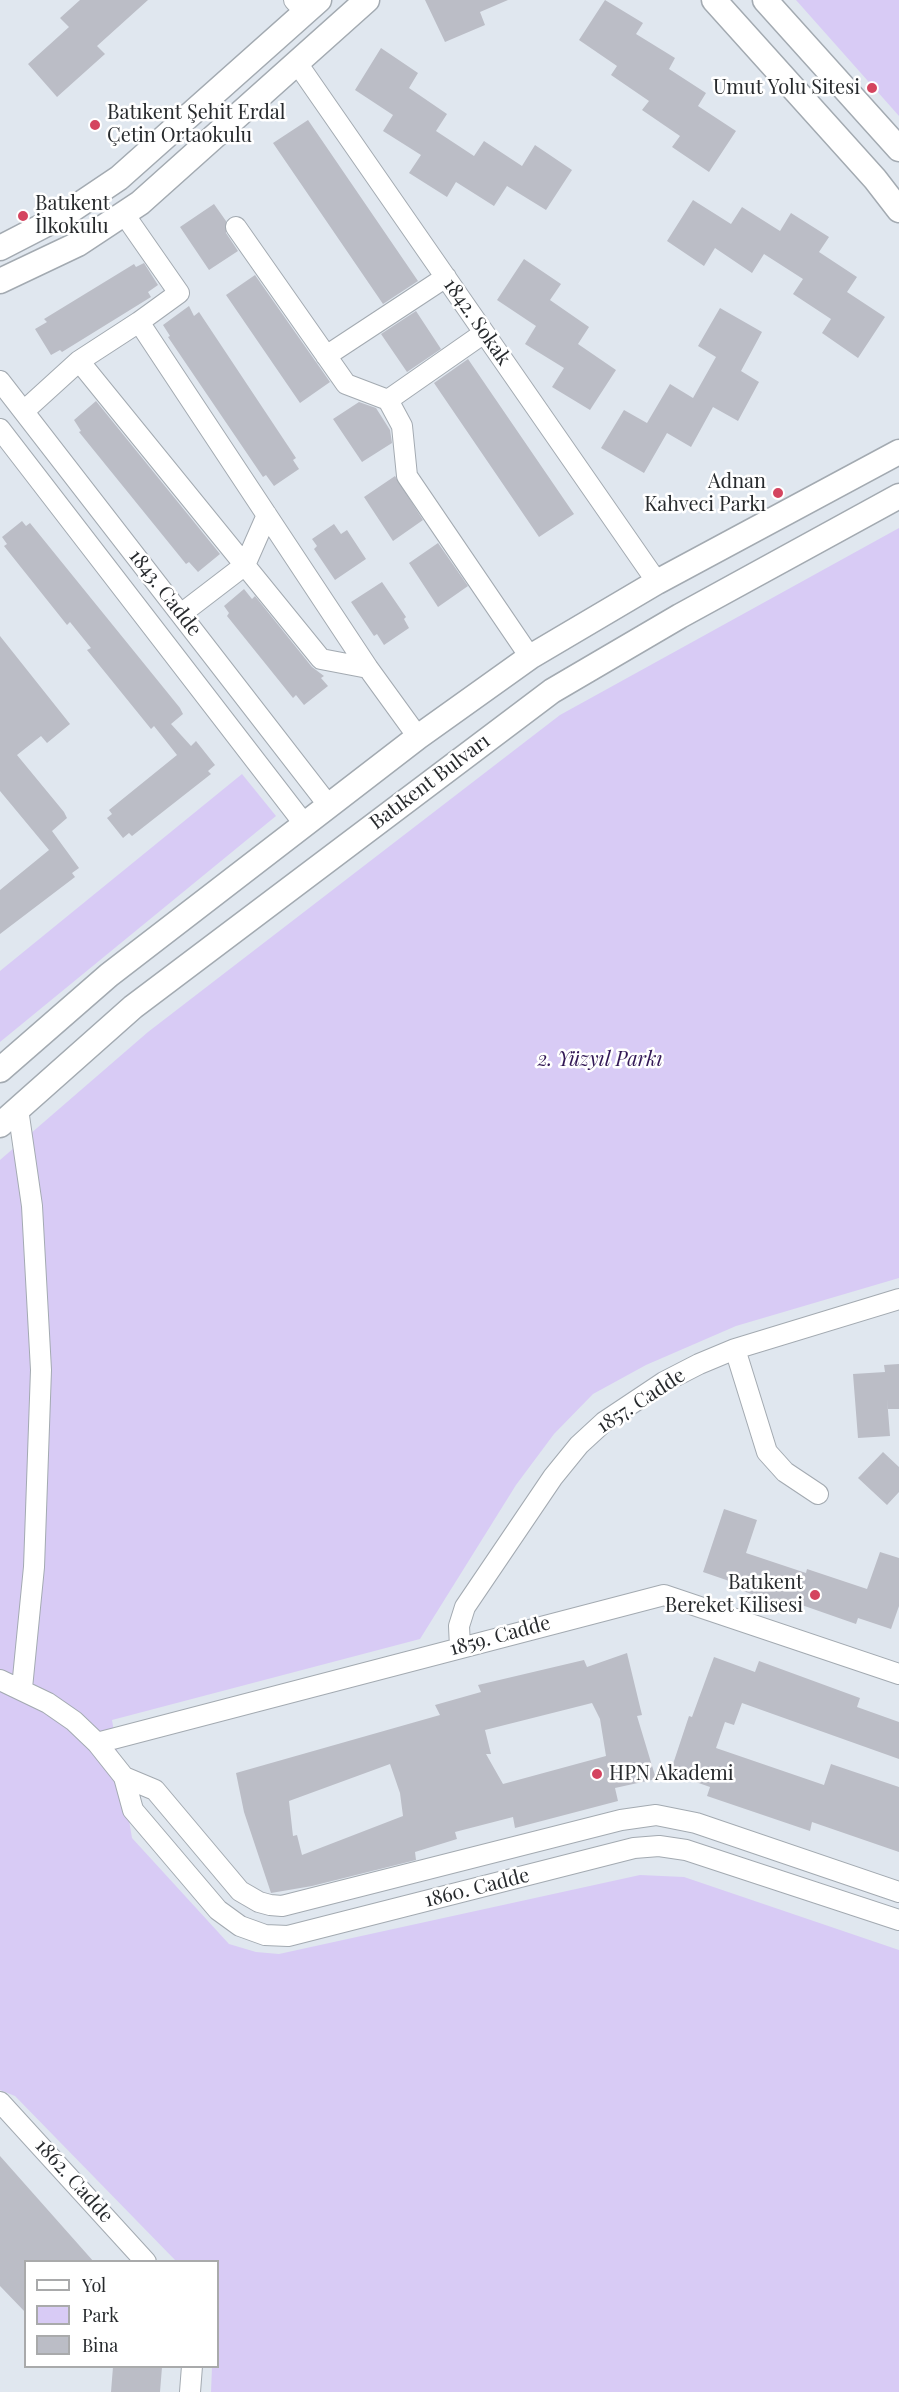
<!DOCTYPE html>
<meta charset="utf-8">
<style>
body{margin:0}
#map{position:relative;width:899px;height:2392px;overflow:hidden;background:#e0e7ef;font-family:"Playfair Display",serif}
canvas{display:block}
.legend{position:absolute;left:24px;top:2260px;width:195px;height:108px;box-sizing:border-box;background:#fff;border:2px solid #a9aaab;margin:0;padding:8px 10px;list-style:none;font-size:18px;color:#272a2d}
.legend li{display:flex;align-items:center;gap:12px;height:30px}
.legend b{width:30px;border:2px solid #a9aaab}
</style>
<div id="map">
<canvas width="899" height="2392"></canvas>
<ul class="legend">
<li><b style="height:8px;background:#fff"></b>Yol</li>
<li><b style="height:16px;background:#d8cbf5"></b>Park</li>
<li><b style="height:16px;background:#bbbdc6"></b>Bina</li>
</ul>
</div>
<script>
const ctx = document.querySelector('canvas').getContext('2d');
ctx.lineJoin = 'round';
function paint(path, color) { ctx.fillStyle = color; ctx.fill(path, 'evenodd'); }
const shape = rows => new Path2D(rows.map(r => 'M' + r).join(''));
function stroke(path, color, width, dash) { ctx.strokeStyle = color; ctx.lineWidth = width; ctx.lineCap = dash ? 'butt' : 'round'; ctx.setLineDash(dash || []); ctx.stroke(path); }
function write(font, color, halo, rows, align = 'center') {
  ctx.font = font + ' "Playfair Display",serif'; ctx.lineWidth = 5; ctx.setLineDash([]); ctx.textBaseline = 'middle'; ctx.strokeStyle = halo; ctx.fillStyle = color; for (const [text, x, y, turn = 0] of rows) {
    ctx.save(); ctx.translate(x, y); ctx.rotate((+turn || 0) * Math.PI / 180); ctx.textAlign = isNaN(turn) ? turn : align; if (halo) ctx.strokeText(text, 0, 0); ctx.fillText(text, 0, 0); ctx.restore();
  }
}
paint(shape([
 [796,0,899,0,899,116],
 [899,528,899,1278,736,1326,646,1365,593,1394,554,1434,516,1485,420,1639,112,1720,132,1838,229,1944,256,1952,279,1954,640,1875,684,1877,899,1950,899,2392,211,2392,212,2367,218,2366,218,2262,176,2261,15,2096,0,2090,0,1160,148,1032,560,715],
 [242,774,276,816,0,1042,0,971]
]), '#d8cbf5');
paint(shape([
 [80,0,148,0,97,46,105,54,57,97,28,64,69,27,60,18],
 [425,0,508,0,480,12,485,25,445,42],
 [605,0,643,23,636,34,675,58,669,69,706,93,698,106,736,131,709,172,672,147,680,136,642,110,649,101,611,75,617,66,579,40],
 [381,48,418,73,409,88,447,114,436,131,474,156,484,141,522,166,535,145,572,170,546,210,507,186,494,206,456,182,447,197,409,173,421,155,383,131,393,115,355,90],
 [308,120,418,281,383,304,273,143],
 [693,200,731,224,742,207,780,231,791,213,829,237,819,252,857,277,847,292,885,317,858,358,822,333,831,319,793,294,803,279,764,254,752,273,715,248,704,266,667,241],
 [214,204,226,221,226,233,238,251,209,270,180,227],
 [524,259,561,284,550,300,589,327,578,344,616,370,590,410,552,387,564,368,525,344,536,326,497,300],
 [144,263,158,285,148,292,151,297,62,352,60,350,51,355,35,329,47,322,44,319,134,264,136,267],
 [255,275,330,382,300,403,226,295],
 [189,306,194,316,199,312,296,458,293,460,299,469,274,486,266,475,263,477,168,337,170,336,163,325],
 [720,308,762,332,741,371,759,382,738,421,713,407,691,447,667,433,644,473,601,448,624,410,647,423,670,384,693,398,716,357,698,346],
 [416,311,441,349,407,372,381,334],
 [468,359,574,514,539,537,434,383],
 [96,401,220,554,198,572,189,562,186,564,79,432,81,431,74,420],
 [359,402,376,408,390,430,392,443,362,462,333,419],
 [395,476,423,520,393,541,364,497],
 [22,521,26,526,30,523,180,708,183,714,171,724,191,746,196,741,215,765,208,771,211,774,132,836,129,833,123,838,107,818,112,814,109,810,177,755,154,726,151,729,87,650,91,648,70,622,67,625,4,546,7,544,2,537],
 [334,524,341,534,347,530,366,559,335,580,314,549,317,546,312,539],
 [438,543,468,586,438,607,409,563],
 [382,582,406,617,404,619,409,628,384,645,377,634,374,636,351,602],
 [244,589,252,599,255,596,312,667,324,676,321,678,328,686,304,705,296,695,293,698,227,616,229,613,224,606],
 [0,636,70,724,47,743,41,736,17,755,64,812,67,818,52,831,79,868,72,873,75,877,0,934,0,890,49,850,0,791],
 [899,1364,899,1409,888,1409,887,1398,890,1436,858,1438,853,1374,885,1372,884,1365],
 [883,1452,899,1467,899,1492,887,1505,858,1478],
 [724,1509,757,1520,746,1553,806,1573,807,1569,867,1589,880,1552,899,1558,899,1606,891,1629,858,1618,856,1624,796,1603,795,1609,734,1588,735,1583,703,1572],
 [627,1653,642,1715,637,1716,656,1779,615,1788,618,1801,515,1828,513,1817,455,1832,457,1839,415,1852,416,1860,312,1886,271,1893,244,1812,236,1773,440,1715,435,1705,481,1692,478,1685,584,1660,587,1667],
 [592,1703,600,1719,606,1756,503,1784,486,1754,491,1754,485,1730],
 [390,1764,400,1793,403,1816,302,1855,297,1835,293,1836,289,1801],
 [714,1657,755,1672,759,1661,860,1698,857,1707,899,1722,899,1759,742,1703,734,1725,725,1722,716,1748,824,1785,831,1764,899,1787,899,1852,812,1822,810,1831,707,1796,710,1787,670,1773,689,1716,692,1717],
 [0,2156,94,2262,26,2262,26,2313,0,2286],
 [113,2367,162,2367,160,2392,111,2392]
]), '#bbbdc6');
const minor = shape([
 [294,0,305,12],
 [297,63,657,582],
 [124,214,179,293,139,322],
 [236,227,346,384,388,400,402,426,407,476,530,657],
 [326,356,446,277],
 [79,361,321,659,368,668],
 [0,381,329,806],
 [388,400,484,333],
 [24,411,79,361,139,322,368,668,418,737],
 [0,429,305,825],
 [181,614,245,565,267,515],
 [18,1109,32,1206,41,1370,34,1567,22,1688],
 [735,1349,767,1452,785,1472,818,1494],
 [460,1647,459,1626,465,1607,553,1477,579,1445,604,1422,664,1382,699,1364,735,1349,899,1299],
 [0,1680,48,1703,74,1721,97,1743,124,1777],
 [97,1743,664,1595,899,1674],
 [899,1892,696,1823,656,1815,621,1820,282,1906,270,1905,259,1902,240,1891,155,1790,124,1777,133,1810,218,1910,240,1926,265,1935,288,1936,634,1848,659,1846,686,1850,899,1920],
 [0,2102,146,2262],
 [190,2392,192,2366]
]);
const major = shape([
 [714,0,875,179,899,210],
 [765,0,899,149],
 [0,248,64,215,119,178,319,0],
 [0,281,78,244,140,203,367,0],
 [0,1070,109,975,418,737,530,657,657,582,899,452],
 [0,1125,133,1007,552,691,680,616,899,496]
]);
stroke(minor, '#a3aab1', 22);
stroke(major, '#a3aab1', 27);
stroke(minor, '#fff', 20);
stroke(major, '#fff', 24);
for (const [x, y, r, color] of [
 [872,88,6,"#d4445f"],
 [95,125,6,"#d4445f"],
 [23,216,6,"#d4445f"],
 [778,493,6,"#d4445f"],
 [815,1595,6,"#d4445f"],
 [597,1774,6,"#d4445f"]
]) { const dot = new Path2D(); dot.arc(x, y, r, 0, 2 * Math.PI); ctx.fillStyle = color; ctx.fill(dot); stroke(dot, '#fff', 2); }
write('20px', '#272a2d', '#fff', [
 ["Umut Yolu Sitesi",860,88],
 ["Batıkent Şehit Erdal",107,113,"left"],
 ["Çetin Ortaokulu",107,136,"left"],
 ["Batıkent",35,204,"left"],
 ["İlkokulu",35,227,"left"],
 ["Adnan",766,482],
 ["Kahveci Parkı",766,505],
 ["Batıkent",803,1583],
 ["Bereket Kilisesi",803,1606],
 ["HPN Akademi",609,1774,"left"]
], 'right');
write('20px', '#272a2d', '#fff', [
 ["1842. Sokak",477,322,55],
 ["1843. Cadde",165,593,52],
 ["Batıkent Bulvarı",430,782,-37],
 ["1857. Cadde",641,1401,-33],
 ["1859. Cadde",500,1636,-15],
 ["1860. Cadde",477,1888,-14],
 ["1862. Cadde",74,2181,48]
]);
write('italic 20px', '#321855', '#fff', [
 ["2. Yüzyıl Parkı",600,1060]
]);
</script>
